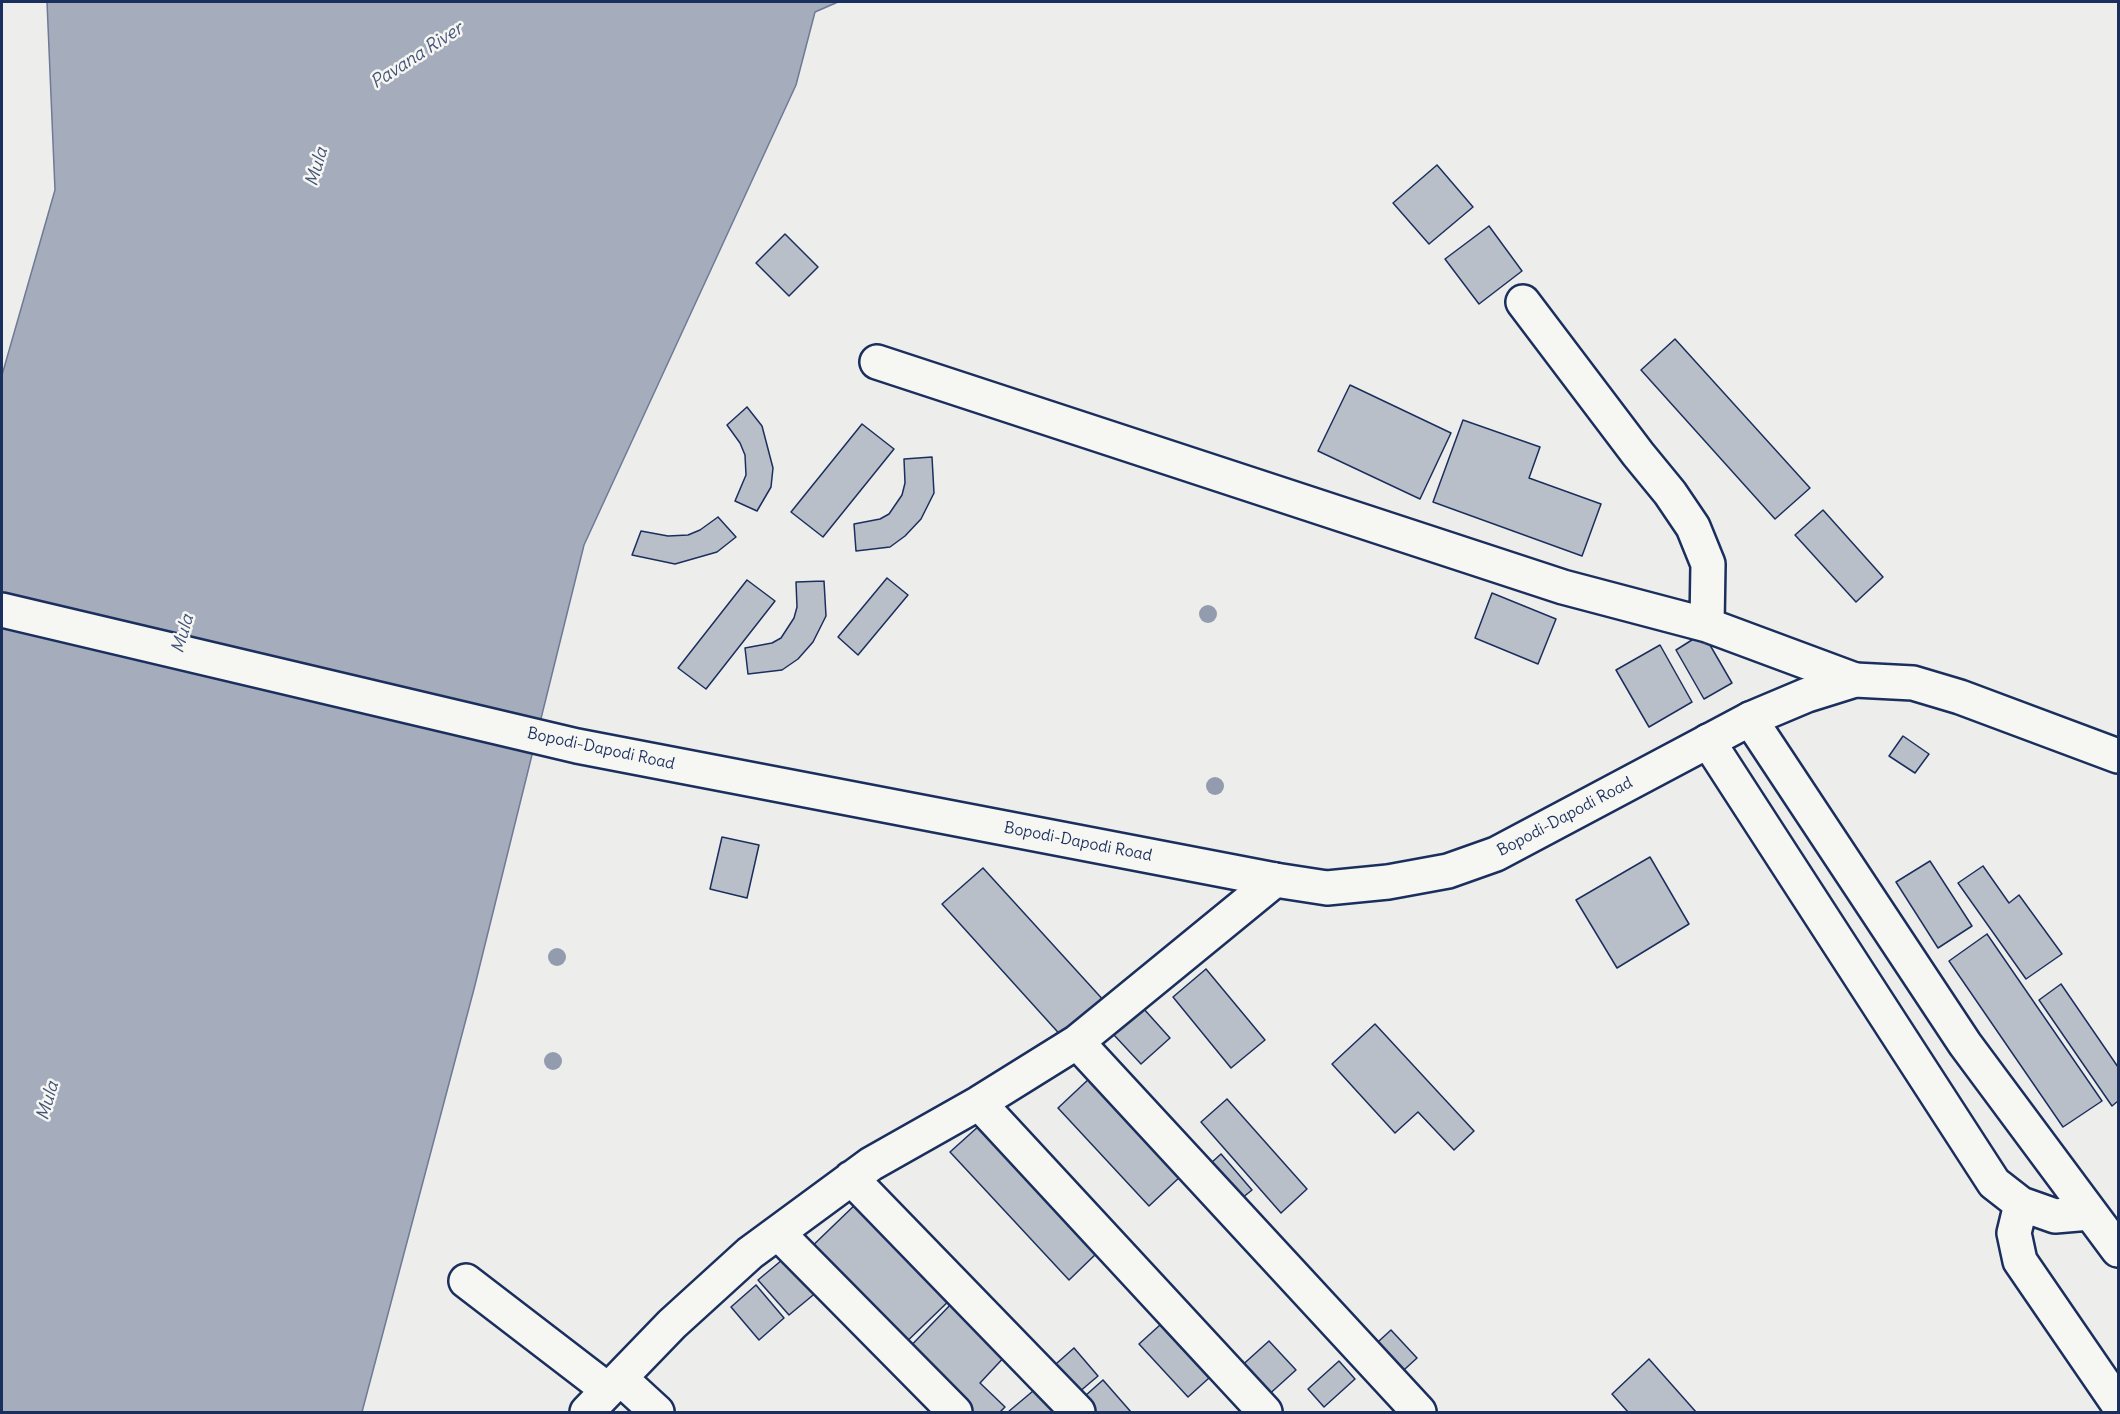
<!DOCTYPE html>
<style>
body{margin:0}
#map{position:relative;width:2120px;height:1414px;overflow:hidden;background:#edeeec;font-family:Delius,sans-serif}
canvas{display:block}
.frame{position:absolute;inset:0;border:3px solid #1b2f5e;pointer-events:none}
</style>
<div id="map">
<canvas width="2120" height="1414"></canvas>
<div class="frame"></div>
</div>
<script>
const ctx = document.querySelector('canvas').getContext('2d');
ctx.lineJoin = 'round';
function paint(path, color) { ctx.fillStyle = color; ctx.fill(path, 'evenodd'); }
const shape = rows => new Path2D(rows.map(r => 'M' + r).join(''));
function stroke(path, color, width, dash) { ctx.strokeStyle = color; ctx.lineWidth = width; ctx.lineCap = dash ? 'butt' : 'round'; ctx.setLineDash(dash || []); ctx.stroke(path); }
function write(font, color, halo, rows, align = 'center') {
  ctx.font = font + ' Delius,sans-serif'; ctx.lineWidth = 5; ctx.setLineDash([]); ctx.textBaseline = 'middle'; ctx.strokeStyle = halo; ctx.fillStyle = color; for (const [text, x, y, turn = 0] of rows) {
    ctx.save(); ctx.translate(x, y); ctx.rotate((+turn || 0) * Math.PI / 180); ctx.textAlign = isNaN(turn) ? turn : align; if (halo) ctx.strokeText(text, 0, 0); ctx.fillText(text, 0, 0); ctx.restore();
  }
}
const water = shape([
 [47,2,838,2,815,12,796,85,584,545,474,989,362,1412,2,1412,2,375,55,190,47,2]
]);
paint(water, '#a5acbc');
stroke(water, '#6e7a96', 1.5);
const building = shape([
 [1437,165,1473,207,1429,244,1393,203,1437,165],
 [1489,226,1522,271,1479,304,1445,259,1489,226],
 [785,234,818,267,789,296,756,263,785,234],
 [1675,339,1810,488,1775,519,1641,370,1675,339],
 [1350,385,1451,433,1420,499,1318,451,1350,385],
 [747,407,762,426,773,468,771,487,757,511,735,501,746,475,745,455,740,443,727,425,747,407],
 [1463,420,1540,447,1529,478,1601,504,1582,556,1433,502,1463,420],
 [862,424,894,449,823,537,791,512,862,424],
 [932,457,934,493,921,519,905,536,890,547,856,551,854,524,880,519,889,514,902,495,905,483,904,459,932,457],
 [1823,510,1883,577,1856,602,1795,535,1823,510],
 [718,517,736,537,717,552,675,564,632,555,641,531,668,536,688,535,700,530,718,517],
 [887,578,908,595,858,655,838,637,887,578],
 [747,580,775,601,706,689,678,668,747,580],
 [824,581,826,616,813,642,798,659,782,670,748,674,745,648,772,643,781,638,794,618,797,607,796,582,824,581],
 [1492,593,1556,619,1538,664,1475,638,1492,593],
 [1703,633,1732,683,1704,699,1676,650,1703,633],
 [1660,645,1692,702,1649,727,1616,670,1660,645],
 [1903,736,1929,754,1915,773,1889,756,1903,736],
 [722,837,759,845,747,898,710,889,722,837],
 [1650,857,1689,924,1617,968,1576,900,1650,857],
 [1930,861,1972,926,1938,948,1896,882,1930,861],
 [1983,866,2009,903,2019,895,2062,954,2026,979,1958,883,1983,866],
 [983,868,1106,1003,1065,1040,942,904,983,868],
 [1987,934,2102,1101,2063,1127,1949,961,1987,934],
 [1206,969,1265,1040,1231,1068,1173,997,1206,969],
 [2061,984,2118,1067,2118,1101,2112,1106,2039,1000,2061,984],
 [1143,1008,1170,1038,1141,1064,1114,1035,1143,1008],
 [1375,1024,1474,1131,1454,1150,1418,1112,1395,1133,1332,1064,1375,1024],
 [1091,1077,1182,1175,1149,1206,1058,1108,1091,1077],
 [1227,1099,1307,1189,1281,1213,1201,1122,1227,1099],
 [980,1125,1098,1252,1069,1280,950,1152,980,1125],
 [1221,1154,1252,1190,1231,1207,1201,1172,1221,1154],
 [860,1200,954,1296,898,1350,804,1254,860,1200],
 [788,1255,818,1291,789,1315,758,1280,788,1255],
 [756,1285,784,1318,759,1340,731,1307,756,1285],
 [954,1301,1008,1353,980,1383,1005,1407,1000,1412,962,1412,902,1355,954,1301],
 [1160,1325,1209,1378,1188,1397,1139,1344,1160,1325],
 [1391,1330,1417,1358,1394,1379,1368,1351,1391,1330],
 [1269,1341,1296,1370,1265,1398,1238,1369,1269,1341],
 [1074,1348,1098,1376,1072,1398,1048,1371,1074,1348],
 [1649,1359,1696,1412,1628,1412,1612,1394,1649,1359],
 [1339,1361,1355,1379,1324,1407,1308,1389,1339,1361],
 [1103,1380,1131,1412,1084,1412,1076,1404,1103,1380],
 [1039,1386,1058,1407,1052,1412,1008,1412,1039,1386]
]);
paint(building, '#b9bfc8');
stroke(building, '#1b2f5e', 1.5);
const street = shape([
 [1523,302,1638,454,1670,493,1693,527,1708,564,1707,625],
 [877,362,1563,587,1707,625,1855,680],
 [1750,719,1965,1044,2118,1250],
 [1708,741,1994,1183,2021,1204,2055,1216,2090,1213],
 [1077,1042,1419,1412],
 [979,1103,1265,1412],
 [851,1178,1078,1412],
 [2021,1204,2014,1233,2020,1261,2118,1404],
 [778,1233,955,1412],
 [466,1281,608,1390],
 [620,1378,657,1412],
 [587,1412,672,1324,750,1253,871,1164,979,1103,1077,1042,1275,880]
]);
const secondary = shape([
 [2,610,577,746,1275,880,1327,888,1388,882,1448,871,1496,854,1750,719,1807,695,1855,680,1913,683,1960,697,2118,756]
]);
stroke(street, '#1b2f5e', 38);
stroke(secondary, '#1b2f5e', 38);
stroke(street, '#f6f6f2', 33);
stroke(secondary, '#f6f6f2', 33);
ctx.fillStyle = '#929cae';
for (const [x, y] of [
 [1208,614],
 [1215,786],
 [557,957],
 [553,1061]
]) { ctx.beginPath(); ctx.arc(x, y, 9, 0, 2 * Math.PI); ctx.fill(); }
write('16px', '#1b2f5e', '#f6f6f2', [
 ["Bopodi-Dapodi Road",601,749,12],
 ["Bopodi-Dapodi Road",1565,817,-28],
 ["Bopodi-Dapodi Road",1078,842,11]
]);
write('italic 18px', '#44547a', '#f6f6f2', [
 ["Pavana River",417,56,-33],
 ["Mula",317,167,-74],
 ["Mula",183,634,-74],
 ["Mula",48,1101,-74]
]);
</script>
